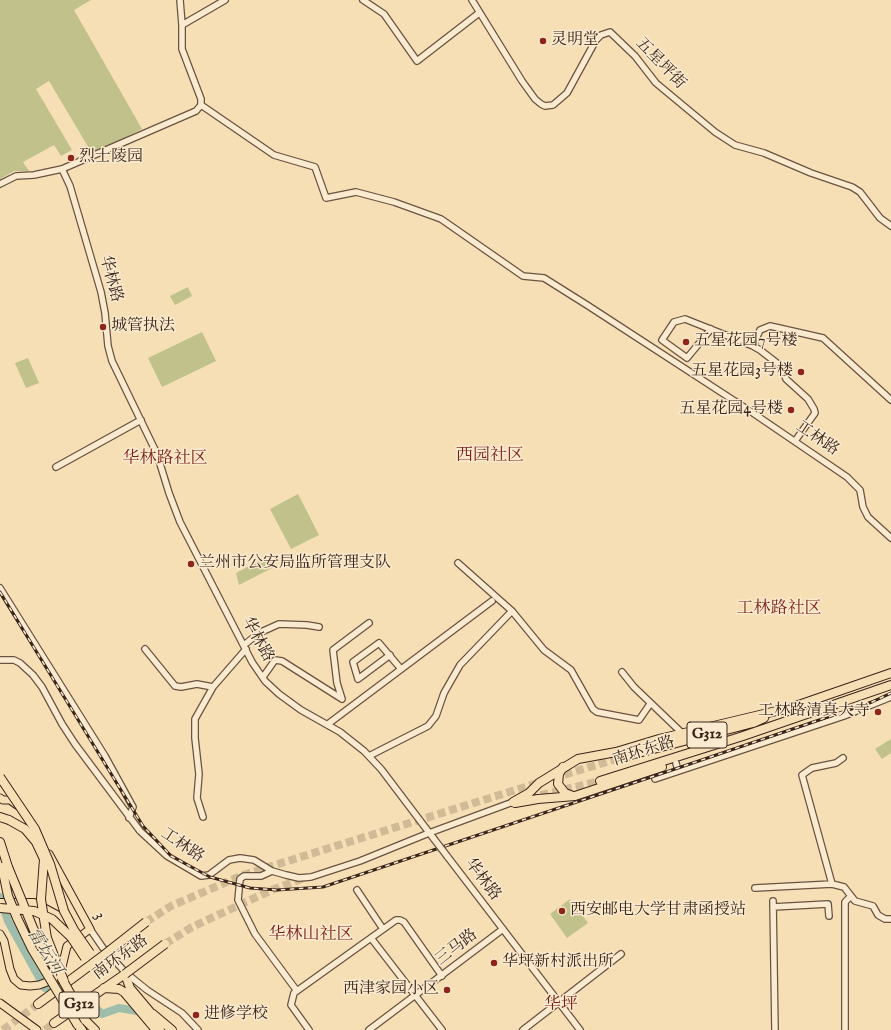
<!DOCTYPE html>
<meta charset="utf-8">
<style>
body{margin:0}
canvas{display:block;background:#f7dfb5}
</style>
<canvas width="891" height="1030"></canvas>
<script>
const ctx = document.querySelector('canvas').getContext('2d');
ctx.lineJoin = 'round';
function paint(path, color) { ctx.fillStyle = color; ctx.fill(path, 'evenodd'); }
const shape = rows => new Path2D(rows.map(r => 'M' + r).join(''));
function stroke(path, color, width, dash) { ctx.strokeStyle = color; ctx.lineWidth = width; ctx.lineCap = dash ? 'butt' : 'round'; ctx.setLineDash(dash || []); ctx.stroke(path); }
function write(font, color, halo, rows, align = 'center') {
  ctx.font = font + ' "IM FELL English","Noto Serif SC",serif'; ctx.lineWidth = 3; ctx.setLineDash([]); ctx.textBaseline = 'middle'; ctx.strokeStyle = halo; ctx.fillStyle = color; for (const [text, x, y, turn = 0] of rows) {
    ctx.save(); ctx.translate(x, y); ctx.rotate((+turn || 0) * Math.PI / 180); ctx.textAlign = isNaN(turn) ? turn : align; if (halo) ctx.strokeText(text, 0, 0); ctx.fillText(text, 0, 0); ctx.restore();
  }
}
paint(shape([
 [0,0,91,0,74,10,142,129,97,152,90,150,49,81,36,89,72,150,61,156,54,145,23,162,29,171,14,171,0,179],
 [188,287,192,296,175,305,170,296],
 [202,332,216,361,162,387,148,358],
 [28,358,39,383,26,388,15,363],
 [298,494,319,535,291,549,270,509],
 [270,555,276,566,239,585,236,573],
 [891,739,891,753,882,759,875,749],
 [570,899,588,923,567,938,550,914]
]), '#c1c18b');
stroke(shape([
 [0,897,8,921,45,988,88,1001,102,1014,119,1008,137,1011,144,1014]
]), '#9ebdaa', 8);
stroke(shape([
 [553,778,623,757],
 [529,798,600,781],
 [146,922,171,906,243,875,541,782],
 [165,944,192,927,274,889,307,877],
 [3,1030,38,1004],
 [45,1030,54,1023]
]), '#d1ba96', 8, [8, 4]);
const minor = shape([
 [180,0,182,25],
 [225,0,182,25,182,49,201,99,201,105,274,155,315,167,326,198,356,192,394,202,441,219,523,276,544,278,587,305,750,411,847,477,860,490,863,507,868,517,891,538],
 [363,0,384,14,417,61,479,13],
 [472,0,522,81,535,99,541,104,545,106,553,105,567,93,596,40,601,35,610,32,635,56,656,83,715,132,735,145,764,153,811,173,852,187,860,192,880,218,891,226],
 [62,169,70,186,101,292,105,313,108,346,112,361,157,454,169,493,180,522,252,662,265,681,279,694,301,710,340,732,364,751,381,769,434,839],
 [0,184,16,176,34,175,62,169,196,111,201,105],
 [711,329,687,358,662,340,674,322,685,319,753,346,760,350,782,367,786,379,808,399,814,409,815,413,795,441],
 [753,346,760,330,770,326,823,338,891,400],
 [56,467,141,420],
 [458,563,512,611,544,650,571,670,593,709,597,712,639,720,650,704],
 [0,588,105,756,133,807,129,818],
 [244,645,259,633,279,624,307,625,319,627],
 [145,649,175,686,181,687,197,684,213,687],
 [390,655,358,679,353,662,379,643,401,669],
 [0,660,14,660,20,663,33,675,42,687,62,724,75,744,140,831,167,856,201,876,209,875,229,860,240,858,254,860,272,871,286,875,299,878,311,877,360,861,429,833,513,802],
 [622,672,634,687,683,734],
 [263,677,275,660,282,661,342,699,337,683,333,650,369,623],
 [328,724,492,601],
 [369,756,428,726,436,716,444,693,460,665,512,611],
 [676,763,678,771],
 [655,779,844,716,891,697],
 [203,817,197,798,199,774,195,738,195,719,213,687,246,649],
 [447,856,580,1030],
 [272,871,261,876,244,876,240,879,238,900,255,934,297,991],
 [832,884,802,775,812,768,836,763,843,758],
 [755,888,832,884,844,887,855,901,873,906,878,915,885,919,891,919],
 [357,890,383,929],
 [773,901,775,1030],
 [773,907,828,904,829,916],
 [90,929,103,948,126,973,147,990,182,1013,198,1030],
 [371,938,442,1030],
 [309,1030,291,1005,294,993,396,920,400,920,404,922,442,976],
 [369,1030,503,929],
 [523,1030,621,954],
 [845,1030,845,902,851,896]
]);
const major = shape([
 [0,798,3,800,10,800,17,805],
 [0,934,4,941,10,969,14,979,21,985,30,986,39,985,55,979,62,967,67,946,90,929,49,854],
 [0,1003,37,1030]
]);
const highway = shape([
 [784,710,891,673],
 [623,757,753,723,764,718],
 [563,767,559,774,558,784,565,793,573,796],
 [600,781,743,736,891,685],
 [513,802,529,793,539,783,578,759,616,752,659,739,789,708],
 [515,803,538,799,575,796,662,767],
 [0,817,9,820],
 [0,842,8,867],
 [0,903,34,903,62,918,72,928],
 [104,988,119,989,124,992,156,1030],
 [38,1004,104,955],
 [153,1014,172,1030],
 [85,1020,95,1030],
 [54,1023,125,974,130,988,151,1013,160,1030],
 [77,1024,82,1030]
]);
stroke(minor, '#695340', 8);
stroke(major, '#3a2419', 9);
stroke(highway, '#3a2419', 10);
stroke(minor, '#faeacf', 5.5);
stroke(major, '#f7dfb5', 7);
stroke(highway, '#f7dfb5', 8);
const rail = shape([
 [0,592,143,826,171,856,210,877,250,888,277,890,323,887,678,768,872,702,891,693]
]);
stroke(rail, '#3a2419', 3);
stroke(rail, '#faeacf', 1.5, [4.5]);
const minorBridge = shape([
 [434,839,447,856]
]);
const highwayBridge = shape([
 [0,777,35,829,50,864,64,911,74,930,90,953],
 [9,820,25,829,36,842,44,859,41,899,44,919,47,938,64,981],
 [2,867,8,896,17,918,32,949,77,1024],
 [8,867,40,945,55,968],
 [0,908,34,911,52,919,71,937,85,958],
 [104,955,146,922],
 [125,974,165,944],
 [61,977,85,1020]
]);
stroke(minorBridge, '#695340', 8, []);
stroke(highwayBridge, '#3a2419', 10, []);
stroke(minorBridge, '#faeacf', 5.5);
stroke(highwayBridge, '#f7dfb5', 8);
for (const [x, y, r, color] of [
 [543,41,4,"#8f2418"],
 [71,158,4,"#8f2418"],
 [103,327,4,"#8f2418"],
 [686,342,4,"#8f2418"],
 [801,372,4,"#8f2418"],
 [791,410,4,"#8f2418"],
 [191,564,4,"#8f2418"],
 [878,712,4,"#8f2418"],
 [562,911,4,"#8f2418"],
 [494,963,4,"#8f2418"],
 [447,990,4,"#8f2418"],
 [196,1015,4,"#8f2418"]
]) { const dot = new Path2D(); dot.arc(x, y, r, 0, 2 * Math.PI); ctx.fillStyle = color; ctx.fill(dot); stroke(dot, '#faeacf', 1.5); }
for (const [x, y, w] of [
 [707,735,40],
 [79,1005,40]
]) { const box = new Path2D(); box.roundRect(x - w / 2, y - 13, w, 26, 3); ctx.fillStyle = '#faeacf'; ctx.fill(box); stroke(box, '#3a2419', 1); }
write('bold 15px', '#3a2419', null, [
 ["G312",707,735],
 ["G312",79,1005]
]);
write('16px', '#3a2419', '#faeacf', [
 ["灵明堂",551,41],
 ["烈士陵园",79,158],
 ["城管执法",111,327],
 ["五星花园7号楼",694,342],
 ["五星花园3号楼",793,372,"right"],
 ["五星花园4号楼",783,410,"right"],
 ["兰州市公安局监所管理支队",199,564],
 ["工林路清真大寺",870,712,"right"],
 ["西安邮电大学甘肃函授站",570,911],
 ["华坪新村派出所",502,963],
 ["西津家园小区",439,990,"right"],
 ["进修学校",204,1015]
], 'left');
write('16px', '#3a2419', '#faeacf', [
 ["五星坪街",660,64,46],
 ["华林路",110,279,75],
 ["工林路",817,439,34],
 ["华林路",257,640,61],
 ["南环东路",644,752,-18],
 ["工林路",182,846,34],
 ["华林路",482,880,53],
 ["3",99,916,61],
 ["三马路",457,948,-38],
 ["南环东路",121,958,-36]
]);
write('17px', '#7a1f14', '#faeacf', [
 ["西园社区",490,457],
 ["华林路社区",165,460],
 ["工林路社区",779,610],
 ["华林山社区",311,936],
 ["华坪",561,1006]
]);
write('italic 17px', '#585244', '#faeacf', [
 ["雷坛河",44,952,58]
]);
</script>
